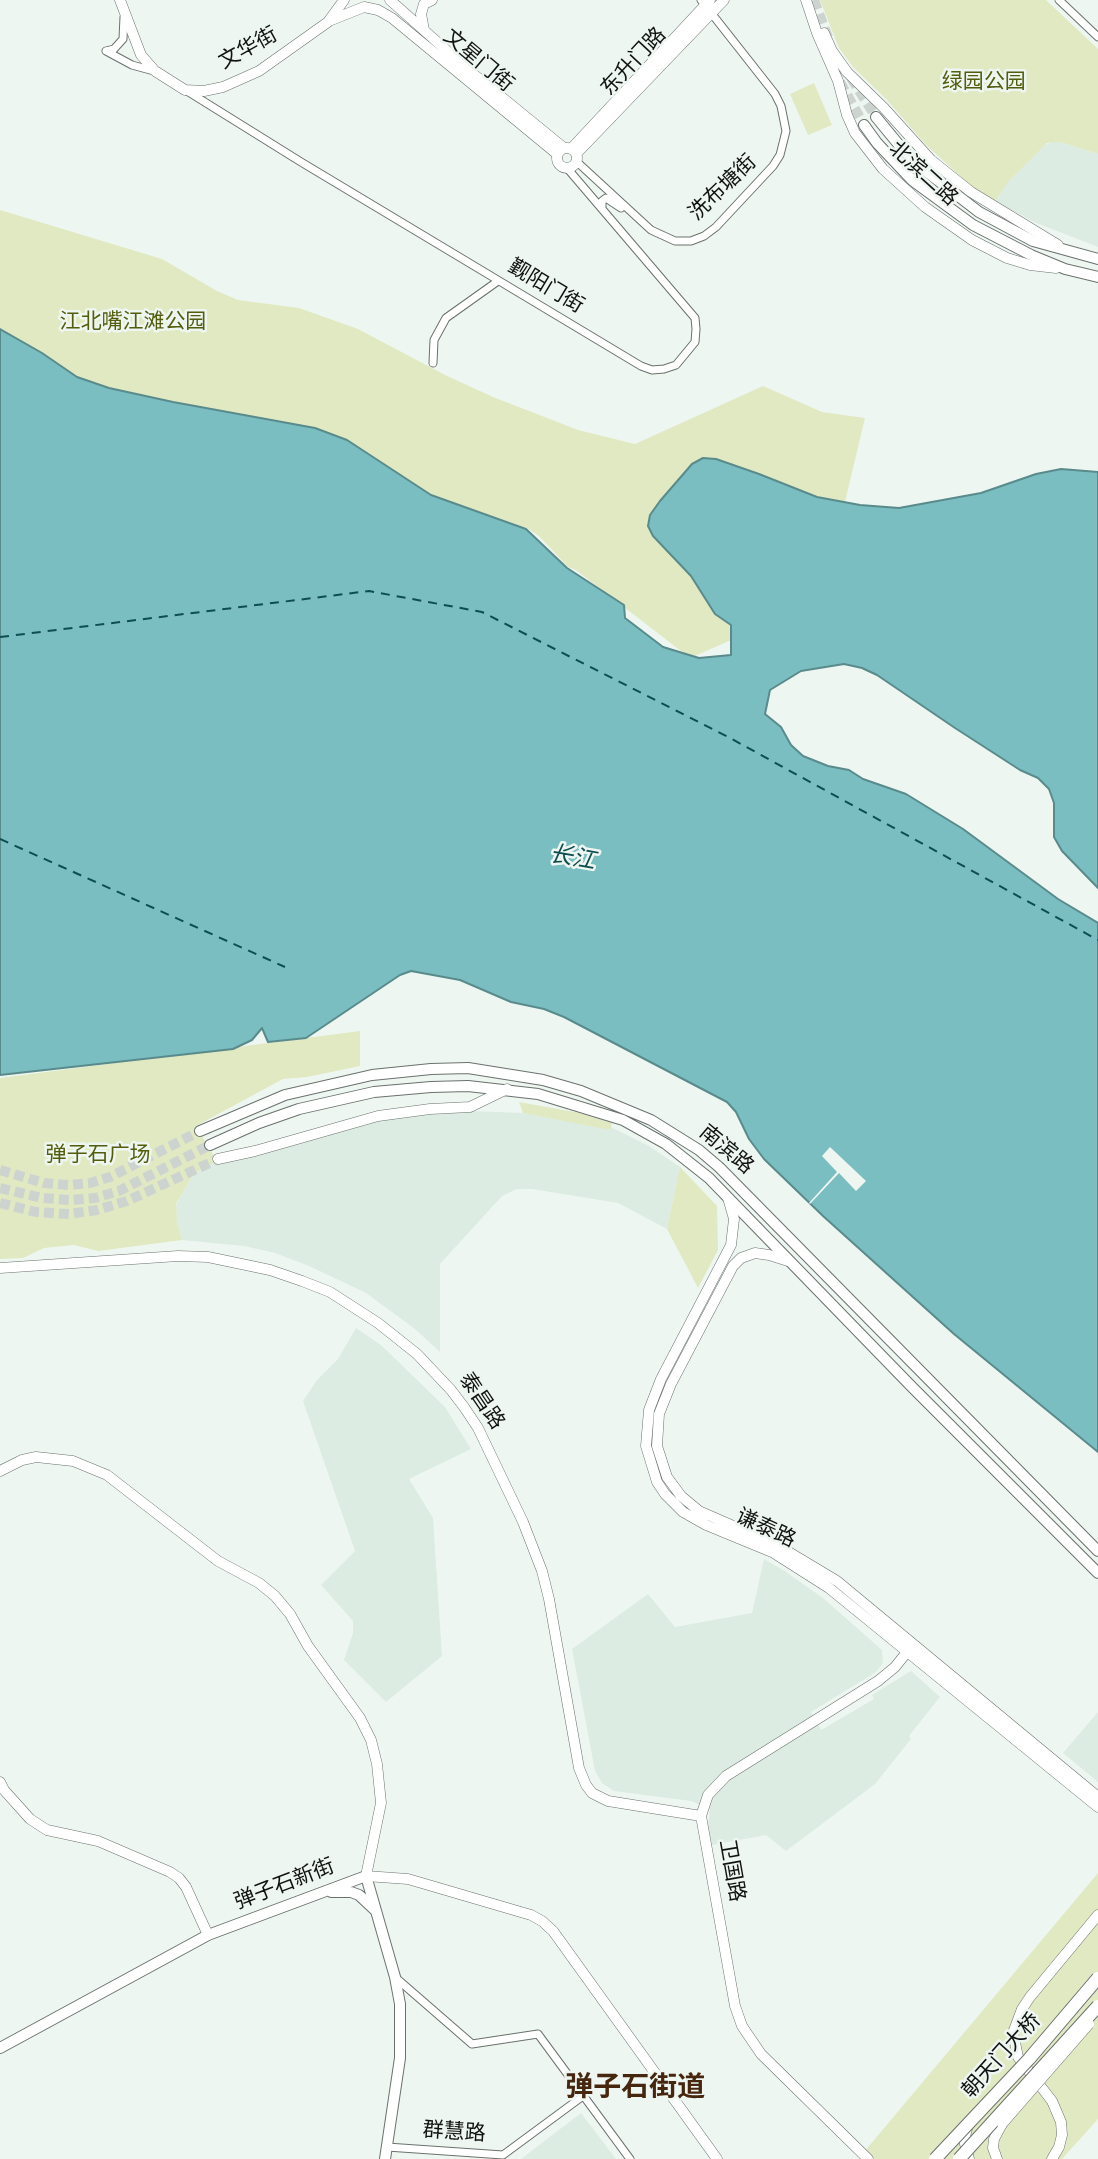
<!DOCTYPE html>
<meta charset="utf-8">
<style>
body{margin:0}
canvas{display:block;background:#eef6f1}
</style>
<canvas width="1098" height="2159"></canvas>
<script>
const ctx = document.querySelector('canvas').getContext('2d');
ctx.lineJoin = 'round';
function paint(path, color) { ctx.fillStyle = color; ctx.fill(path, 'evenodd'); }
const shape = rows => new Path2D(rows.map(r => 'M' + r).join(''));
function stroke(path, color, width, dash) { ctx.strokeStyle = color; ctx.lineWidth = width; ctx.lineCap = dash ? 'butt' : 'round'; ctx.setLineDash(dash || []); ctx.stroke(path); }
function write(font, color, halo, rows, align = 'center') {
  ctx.font = font + ' Overpass,"Noto Sans SC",sans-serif'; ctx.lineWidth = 5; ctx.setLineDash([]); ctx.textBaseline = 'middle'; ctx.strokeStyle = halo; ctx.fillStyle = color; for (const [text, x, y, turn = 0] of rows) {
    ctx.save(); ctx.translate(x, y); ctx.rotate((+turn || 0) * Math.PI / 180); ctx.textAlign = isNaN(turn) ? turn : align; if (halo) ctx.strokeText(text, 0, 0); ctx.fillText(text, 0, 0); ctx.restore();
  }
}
paint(shape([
 [1052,142,1060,142,1098,154,1098,247,1034,222,995,201,1008,182,1043,146],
 [470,1111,523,1113,609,1129,611,1127,649,1146,680,1167,667,1229,618,1203,532,1189,517,1189,502,1196,440,1264,440,1352,415,1329,366,1293,309,1266,275,1253,244,1246,182,1240,177,1222,176,1205,194,1172,217,1161,255,1156,380,1121,433,1112],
 [356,1328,381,1345,445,1407,471,1449,409,1479,433,1518,442,1656,386,1702,344,1660,353,1633,353,1621,321,1585,355,1551,303,1401,317,1380,338,1359],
 [764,1559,786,1572,823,1598,882,1650,883,1663,876,1672,811,1712,821,1730,874,1699,872,1695,911,1671,940,1697,909,1736,911,1739,875,1784,786,1851,766,1835,712,1845,708,1827,710,1809,691,1801,614,1791,602,1783,595,1771,572,1649,648,1594,675,1627,752,1613],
 [1098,1712,1098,1782,1063,1753],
 [581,2113,616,2159,521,2159]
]), '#dcece2');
paint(shape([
 [820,0,1046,0,1098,49,1098,154,1060,142,1047,143,1009,181,995,201,970,185,926,145,887,100,853,67,839,48],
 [814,83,832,125,808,135,790,94],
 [0,210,162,259,217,291,238,300,299,308,358,329,445,375,493,397,578,430,635,444,763,386,822,412,865,418,842,514,745,634,690,658,576,570,568,567,539,536,527,528,431,495,348,440,317,443,0,367],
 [360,1031,360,1066,307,1077,283,1079,196,1126,217,1161,194,1173,176,1204,177,1222,182,1240,98,1251,74,1245,44,1248,23,1258,0,1259,0,1078],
 [519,1102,580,1113,612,1123,610,1130,523,1113],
 [680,1167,717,1206,718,1250,698,1288,667,1229],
 [1098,1873,1098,2119,1062,2159,871,2159,864,2152]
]), '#e1e9c2');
const water = shape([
 [0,329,42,353,77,377,109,388,173,402,315,428,347,440,431,495,526,529,567,568,624,605,625,618,663,647,699,658,731,655,731,625,715,614,691,576,653,536,648,526,650,515,660,501,692,464,703,458,716,459,759,474,817,497,860,505,899,508,981,493,1036,474,1061,469,1098,472,1098,888,1062,851,1054,837,1054,803,1049,789,1038,778,1020,770,955,728,877,675,862,668,844,664,801,671,770,690,765,714,781,727,791,745,803,756,828,766,849,770,863,779,906,794,963,829,1058,899,1098,923,1098,1452,954,1334,823,1216,764,1159,749,1139,736,1112,727,1102,564,1017,544,1009,511,1002,460,980,411,971,400,975,306,1038,268,1042,262,1028,252,1040,233,1049,0,1075,0,329]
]);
paint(water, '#7abec1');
stroke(water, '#5a8b8c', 2);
paint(shape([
 [830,1147,866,1181,856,1191,839,1173,810,1204,809,1203,837,1172,822,1156]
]), '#eef6f1');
stroke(shape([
 [0,637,369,591,482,612,730,738,1098,940],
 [0,839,285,967]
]), '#104d50', 2, [9, 7]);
stroke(shape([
 [0,1203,36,1212,69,1214,97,1210,127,1201,218,1159]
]), '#cdd4d0', 10, [10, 5]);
stroke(shape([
 [814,0,829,40],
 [851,78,876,117],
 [840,82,864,125],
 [0,1170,44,1183,69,1185,90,1183,110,1177,200,1131],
 [0,1188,42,1198,70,1200,95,1198,119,1191,210,1145]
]), '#cdd4d0', 10, [10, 5]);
const street = shape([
 [1059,0,1098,37],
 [106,51,132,65,154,71],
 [106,51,114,49,123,39,124,17],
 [187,91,301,162,641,366,652,370,664,369,676,365,695,342,696,329,695,318,567,168],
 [576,161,651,230,675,241,691,241,704,236,716,227,773,166,780,155,786,131,781,106,775,94,701,0],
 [602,207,602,201,606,198,621,208],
 [433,363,434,340,446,318,498,281],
 [396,1978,472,2044,538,2034,630,2159],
 [387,2147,503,2155,583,2096]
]);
const secondary = shape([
 [120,0,141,55,155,71,185,90,204,91,223,87,259,71,328,22,344,0],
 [390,0,472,73,564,148],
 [806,0,817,33,838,81,847,115,855,133,883,169,925,207,972,240,1007,258,1030,265,1056,268],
 [329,21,364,7,378,10,392,18,557,154],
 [424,30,421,14,424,4,432,0],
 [824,33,832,51,847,72,884,108,931,160,971,192,1058,245],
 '557 158a10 10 0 1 1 20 0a10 10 0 1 1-20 0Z',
 [571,149,710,0],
 [576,154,724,0],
 [218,1159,255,1151,378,1116,430,1109,470,1107,507,1089],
 [728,1198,734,1219,731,1245,661,1379,649,1410,646,1446,657,1482,665,1494,683,1512,706,1525,774,1553,829,1588,1098,1807],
 [788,1261,769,1255,755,1253,741,1258,733,1266,671,1384,659,1414,657,1446,667,1477,681,1496,699,1511,777,1545,837,1581,1098,1797],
 [0,1268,178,1256,208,1257,270,1270,302,1281,330,1292,378,1323,417,1354,451,1390,464,1407,478,1428,523,1522,542,1571,549,1599,579,1768,586,1785,592,1793,608,1801,701,1816],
 [0,1471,22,1460,36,1457,73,1461,107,1475,218,1561,259,1583,275,1596,290,1614,308,1646,360,1718,371,1740,377,1764,381,1803,366,1876,408,1879,531,1915,542,1921,553,1931,717,2159],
 [0,1782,4,1790,30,1819,47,1830,98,1841,170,1872,179,1878,186,1887,208,1935],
 [968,2125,964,2140,969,2159],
 [868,2159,761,2054,742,2026,735,2006,701,1816,708,1795,726,1776,878,1681,895,1667,911,1647],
 [997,2159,993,2148,994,2139,1002,2124],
 [1052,2159,1059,2147,1062,2135,1061,2122,1052,2101,1018,2057,1013,2033,1022,2009,1030,1997,1098,1915]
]);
const primary = shape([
 [876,117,904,151,923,169,979,212,1033,241,1098,259],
 [864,125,877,143,913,181,973,225,1031,255,1065,269,1098,277],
 [200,1131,285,1095,372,1075,431,1069,468,1068,543,1080,581,1091,651,1120,699,1150,719,1167,1098,1551],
 [210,1145,259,1123,299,1109,374,1092,431,1087,468,1086,538,1094,623,1120,666,1144,709,1178,911,1386,1098,1573],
 [331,1892,351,1892,359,1895,375,1910],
 [0,2048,208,1935,366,1876,395,1977,400,2004,400,2058,385,2159]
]);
stroke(street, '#6b726d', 9);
stroke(secondary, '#6b726d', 11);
stroke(primary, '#6b726d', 12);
stroke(street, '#fff', 7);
stroke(secondary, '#fff', 10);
stroke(primary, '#fff', 10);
const rail = shape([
 [1036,2055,1098,1982]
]);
stroke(rail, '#282b2a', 5);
stroke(rail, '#eef6f1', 2.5, [8]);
const secondaryBridge = shape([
 [1002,2124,1089,2024]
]);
const highwayBridge = shape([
 [935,2159,1029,2059,1098,1978],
 [959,2159,1098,2006]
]);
stroke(secondaryBridge, '#6b726d', 11, []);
stroke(highwayBridge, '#6b726d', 14, []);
stroke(secondaryBridge, '#fff', 10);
stroke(highwayBridge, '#fff', 12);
write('21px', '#111312', '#eef6f1', [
 ["文华街",249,50,-29],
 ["文星门街",477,62,40],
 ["东升门路",635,63,-47],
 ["北滨二路",922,175,42],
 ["洗布塘街",724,189,-44],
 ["觐阳门街",545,288,31],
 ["南滨路",725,1151,40],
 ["泰昌路",480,1402,56],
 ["谦泰路",765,1530,25],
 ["卫国路",730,1871,80],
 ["弹子石新街",285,1886,-21],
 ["朝天门大桥",1003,2057,-48],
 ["群慧路",454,2134,4]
]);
write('21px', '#535d0b', '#eef6f1', [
 ["绿园公园",984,84],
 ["江北嘴江滩公园",133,324],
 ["弹子石广场",98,1157]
]);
write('italic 23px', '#104d50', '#eef6f1', [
 ["长江",572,860,10]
]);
write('bold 28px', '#46260e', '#eef6f1', [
 ["弹子石街道",635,2090]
]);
</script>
